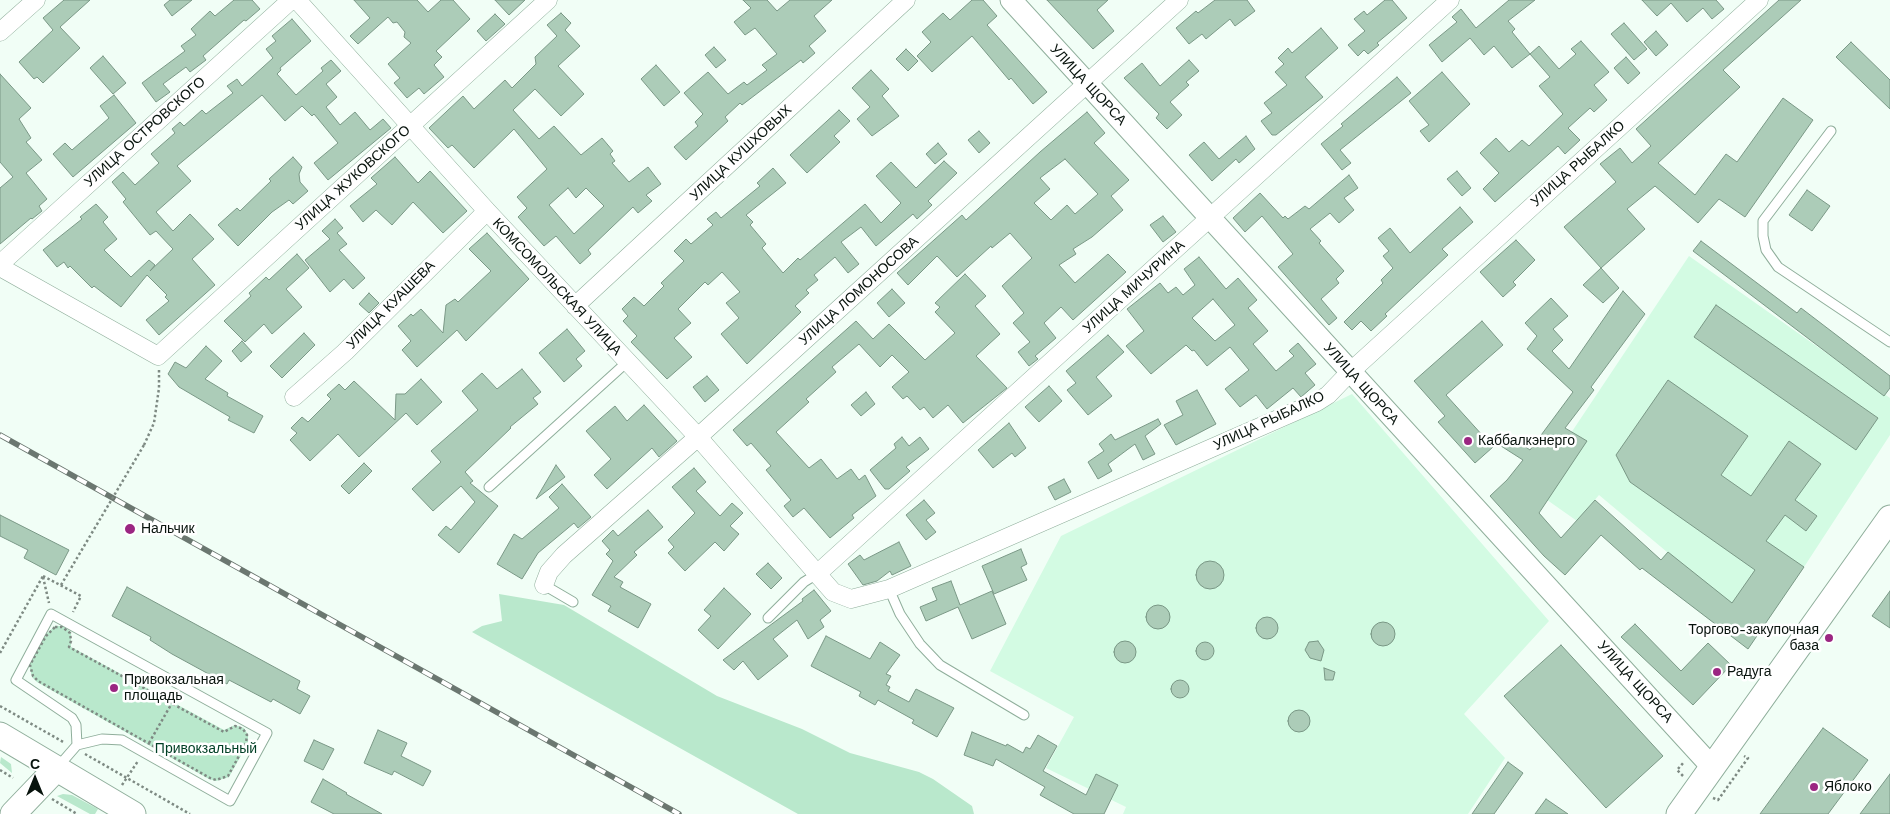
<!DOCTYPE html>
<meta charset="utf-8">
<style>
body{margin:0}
#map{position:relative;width:1890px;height:814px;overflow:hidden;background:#f1fef6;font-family:"Work Sans",sans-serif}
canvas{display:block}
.north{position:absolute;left:10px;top:754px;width:50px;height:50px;-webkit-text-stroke:4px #fff;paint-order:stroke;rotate:0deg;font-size:14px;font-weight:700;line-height:20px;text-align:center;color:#08130d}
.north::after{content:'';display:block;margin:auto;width:18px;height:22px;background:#08130d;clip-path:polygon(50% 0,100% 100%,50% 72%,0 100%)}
</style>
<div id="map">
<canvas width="1890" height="814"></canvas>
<div class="north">С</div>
</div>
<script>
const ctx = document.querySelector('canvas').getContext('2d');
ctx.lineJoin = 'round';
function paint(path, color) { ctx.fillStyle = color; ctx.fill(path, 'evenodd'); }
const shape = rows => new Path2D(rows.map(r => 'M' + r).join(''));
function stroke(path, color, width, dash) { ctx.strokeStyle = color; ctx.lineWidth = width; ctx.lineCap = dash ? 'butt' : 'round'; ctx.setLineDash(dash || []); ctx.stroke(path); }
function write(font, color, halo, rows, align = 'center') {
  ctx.font = font + ' "Work Sans",sans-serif'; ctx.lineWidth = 5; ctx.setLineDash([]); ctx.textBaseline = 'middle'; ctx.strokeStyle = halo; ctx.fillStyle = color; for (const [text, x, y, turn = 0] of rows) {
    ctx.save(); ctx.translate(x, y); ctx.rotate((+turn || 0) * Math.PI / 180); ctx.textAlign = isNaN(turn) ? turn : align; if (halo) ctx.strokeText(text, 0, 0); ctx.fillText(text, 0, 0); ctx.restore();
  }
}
paint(shape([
 [1689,256,1890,398,1890,435,1804,567,1748,649,1650,574,1667,552,1599,495,1577,521,1533,490],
 [1352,394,1549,621,1464,714,1505,758,1468,814,1123,814,1126,807,1046,768,1074,717,990,671,1061,536]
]), '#d3fbe3');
paint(shape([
 [499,594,564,605,717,696,802,729,850,753,919,772,933,779,972,806,974,814,798,814,472,632,482,626,502,621],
 [55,626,63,626,71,632,71,647,224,730,235,725,244,728,248,735,248,743,229,777,216,781,209,779,37,682,32,677,29,664,44,636],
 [1,757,11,764,12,773,0,763],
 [63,794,72,795,98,809,95,814,90,814,57,796]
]), '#b9e8cc');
const building = shape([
 [64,0,90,0,60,27,80,48,43,83,37,77,34,79,19,62,53,30,43,18,64,0],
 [170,0,192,0,172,16,164,5,170,0],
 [234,0,252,0,260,9,246,21,244,20,203,56,206,60,190,72,186,67,163,84,170,92,156,102,142,83,185,51,181,46,196,35,191,29,210,11,215,16,234,0],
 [354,0,417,0,428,12,441,0,453,0,470,19,436,51,442,57,434,65,444,77,424,94,419,88,407,98,394,83,400,78,388,64,411,43,404,37,405,32,397,22,393,23,388,17,358,44,350,36,370,18,354,0],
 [495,0,525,0,509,15,495,0],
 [743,0,767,0,777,11,790,0,832,0,814,16,826,31,809,46,815,53,803,63,801,60,742,105,740,103,725,117,728,121,686,160,674,147,698,126,695,122,703,114,684,93,708,72,728,94,744,82,747,85,767,70,762,65,777,54,755,28,745,35,734,22,751,8,743,0],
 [972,0,983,0,997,16,987,25,1047,92,1033,104,1011,78,1009,80,972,36,932,72,917,56,931,42,922,32,943,13,950,20,972,0],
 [1047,0,1108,0,1097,10,1114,31,1093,49,1047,0],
 [1215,0,1247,0,1255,11,1235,26,1230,19,1206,39,1202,34,1189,44,1176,28,1196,11,1198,13,1215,0],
 [1385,0,1392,0,1407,18,1377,43,1379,45,1368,54,1364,50,1358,56,1348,45,1365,31,1354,19,1364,11,1367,15,1385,0],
 [1509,0,1535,0,1508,21,1515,29,1512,32,1530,54,1512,68,1494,46,1484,55,1470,38,1442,62,1429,45,1457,22,1452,17,1461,9,1476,28,1509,0],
 [1642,0,1716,0,1724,9,1712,19,1703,8,1687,22,1671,3,1657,16,1642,0],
 [1779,0,1801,0,1723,70,1740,87,1658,163,1695,195,1726,154,1737,162,1783,98,1813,120,1745,217,1719,199,1698,223,1655,186,1627,209,1645,229,1601,268,1564,227,1616,182,1600,164,1620,148,1632,163,1651,146,1636,129,1779,0],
 [561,13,571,23,565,30,580,46,558,66,584,94,561,116,535,89,513,110,539,139,554,126,581,155,602,138,613,151,610,154,615,161,612,163,629,182,648,167,661,184,646,195,652,201,638,213,633,207,588,250,591,254,580,264,556,236,544,246,518,217,527,208,517,197,547,169,514,129,474,168,452,145,448,148,429,128,463,96,474,109,505,80,512,88,536,64,535,57,557,36,547,25,561,13],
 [568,188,576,198,586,188,604,206,574,234,549,205,568,188],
 [495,14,505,24,486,41,477,31,495,14],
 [292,19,311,41,280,68,281,70,277,74,296,95,323,71,321,68,331,60,341,71,326,84,337,97,326,107,340,125,355,112,370,130,383,119,391,128,328,180,314,163,338,143,314,114,312,116,302,106,285,121,262,95,177,166,191,181,156,212,173,231,190,214,214,239,192,259,215,285,159,335,146,320,169,301,165,297,167,295,147,275,121,307,94,286,92,288,70,266,68,268,64,262,57,267,43,250,82,219,80,217,96,204,108,217,103,222,117,239,104,250,131,277,149,260,155,265,150,271,173,249,156,231,150,235,123,202,126,199,112,182,123,172,135,185,159,163,151,154,175,133,172,129,180,122,184,126,202,110,206,114,233,93,227,86,237,79,242,86,273,58,266,49,276,41,272,36,292,19],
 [1624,23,1647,49,1634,60,1611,34,1624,23],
 [1321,28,1338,48,1305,77,1323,97,1276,135,1272,135,1261,121,1272,113,1264,103,1287,85,1275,72,1284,64,1278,58,1288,48,1292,53,1321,28],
 [1656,31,1668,45,1656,56,1644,42,1656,31],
 [1581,41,1609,72,1594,85,1607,100,1594,112,1590,108,1568,128,1580,140,1565,154,1558,146,1495,202,1483,189,1499,173,1480,153,1496,138,1509,152,1522,140,1529,146,1563,114,1539,86,1550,77,1530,54,1539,46,1559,69,1576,54,1571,49,1581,41],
 [1851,42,1890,80,1890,109,1836,57,1851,42],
 [714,47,726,60,716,68,705,55,714,47],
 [906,49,918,61,908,71,896,59,906,49],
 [103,56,126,83,113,94,90,68,103,56],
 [1626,57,1640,73,1628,84,1614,68,1626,57],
 [1189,60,1199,71,1186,82,1189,85,1170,102,1182,115,1167,129,1156,118,1159,114,1124,78,1142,63,1160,86,1189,60],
 [656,65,680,92,664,106,641,79,656,65],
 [871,70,889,89,882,96,899,116,872,136,857,119,870,107,852,88,871,70],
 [1442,72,1470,104,1429,142,1420,131,1429,125,1409,101,1442,72],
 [0,74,31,108,19,119,31,138,26,142,42,160,26,173,47,199,39,206,42,211,32,219,31,218,0,244,0,188,13,177,0,162,0,74],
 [1397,77,1411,93,1340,150,1351,163,1342,170,1321,144,1343,126,1341,124,1397,77],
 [114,95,136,123,73,177,53,154,65,143,72,150,109,118,100,106,114,95],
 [839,110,850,121,834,136,840,142,807,173,790,155,839,110],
 [1087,112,1105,133,1094,143,1129,180,1111,196,1123,210,1092,237,1073,249,1076,254,1059,265,1075,283,1108,254,1126,272,1073,320,1061,307,1044,323,1056,338,1035,356,1038,359,1029,366,1018,352,1030,342,1013,323,1024,313,1002,286,1032,258,1010,233,992,248,991,246,957,277,937,256,908,285,897,273,962,215,966,220,1040,152,1087,112],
 [1065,159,1098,194,1075,214,1067,205,1051,220,1034,203,1050,189,1040,178,1065,159],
 [979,131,990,143,979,153,968,140,979,131],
 [1246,136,1255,149,1239,163,1236,159,1212,181,1189,155,1204,142,1219,159,1246,136],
 [938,143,947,154,935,164,926,154,938,143],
 [293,157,302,167,299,174,300,182,308,191,293,204,289,200,272,212,238,246,218,225,237,208,240,211,271,181,269,179,293,157],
 [395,157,418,183,430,171,467,211,443,233,413,202,392,225,376,210,363,222,350,206,377,184,371,178,395,157],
 [944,161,957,173,928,201,932,205,917,219,913,214,876,246,861,227,841,242,859,264,848,273,835,257,814,275,818,280,806,290,809,293,795,306,801,312,747,364,721,334,739,318,726,303,740,292,722,272,708,285,705,282,678,309,691,323,674,338,692,357,667,379,631,342,637,336,623,321,628,316,622,309,634,297,644,306,664,286,661,283,684,261,674,251,686,239,691,244,713,225,707,219,716,212,721,218,760,186,757,183,773,168,786,183,746,215,753,222,750,225,766,244,762,248,783,273,798,258,800,260,865,204,881,223,901,203,876,176,891,162,916,188,944,161],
 [1457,171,1471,188,1462,196,1447,179,1457,171],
 [1349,175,1358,188,1344,198,1354,210,1339,223,1330,213,1310,229,1321,241,1319,243,1344,271,1336,279,1339,283,1321,299,1337,318,1329,325,1278,267,1293,254,1262,216,1245,232,1233,218,1260,193,1283,218,1285,216,1288,219,1305,206,1309,209,1349,175],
 [1807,190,1830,206,1812,231,1789,215,1807,190],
 [1460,207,1473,222,1442,249,1448,255,1385,314,1387,316,1371,331,1361,321,1352,330,1344,322,1383,283,1381,280,1393,268,1383,256,1389,251,1378,238,1390,228,1410,253,1460,207],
 [1163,216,1176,232,1163,242,1150,225,1163,216],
 [335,219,343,228,337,233,347,244,339,250,365,278,353,289,344,279,330,292,305,260,330,239,322,231,335,219],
 [487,233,529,279,466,341,457,330,417,367,402,350,411,341,398,326,411,314,413,316,421,309,443,333,446,305,455,299,458,302,491,271,469,249,487,233],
 [1516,240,1535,260,1513,282,1516,285,1503,297,1480,272,1516,240],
 [1701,241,1797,313,1801,308,1890,376,1890,388,1884,396,1693,251,1701,241],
 [297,254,309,268,286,289,302,307,272,334,264,324,245,342,224,321,251,296,249,293,266,277,269,280,297,254],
 [1199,257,1226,289,1238,278,1257,300,1248,308,1268,331,1253,344,1276,371,1294,356,1289,351,1298,343,1316,364,1305,373,1315,385,1301,397,1293,388,1267,409,1256,395,1240,407,1225,389,1249,370,1230,347,1207,366,1194,350,1192,351,1186,345,1151,374,1126,346,1144,331,1127,309,1160,283,1168,293,1176,287,1183,295,1195,285,1184,269,1199,257],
 [1213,299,1235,325,1215,341,1192,318,1213,299],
 [1601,268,1619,288,1603,303,1583,285,1601,268],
 [965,274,986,296,975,306,1000,334,976,356,1007,388,963,423,948,405,933,418,924,407,920,410,907,396,903,399,892,387,909,372,892,355,880,367,859,344,832,367,836,372,806,399,809,402,776,432,809,468,821,459,837,479,851,469,859,480,865,475,876,496,852,515,854,518,830,538,804,508,793,517,784,506,791,500,766,470,771,466,751,443,747,446,733,430,856,321,873,339,889,324,925,360,955,333,935,312,940,307,935,303,965,274],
 [892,289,905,303,889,317,877,303,892,289],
 [1623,291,1645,314,1591,387,1594,390,1565,428,1587,441,1539,513,1561,538,1595,500,1661,560,1668,552,1732,603,1755,570,1630,482,1616,455,1668,380,1748,436,1721,475,1751,496,1789,441,1821,464,1795,500,1817,516,1806,531,1785,515,1766,541,1804,567,1748,649,1642,568,1640,570,1601,535,1565,575,1544,556,1490,496,1507,480,1523,460,1501,446,1508,435,1530,450,1573,392,1527,349,1537,336,1525,323,1551,298,1568,316,1553,329,1563,340,1552,351,1569,369,1623,291],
 [369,293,379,303,369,313,359,304,369,293],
 [1716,305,1878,418,1856,450,1694,337,1716,305],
 [1482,321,1503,345,1446,395,1493,447,1475,463,1438,422,1445,416,1414,381,1482,321],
 [567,329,585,351,576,359,582,366,564,382,539,353,567,329],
 [304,333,315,345,282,378,270,366,304,333],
 [1108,335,1124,352,1096,377,1112,396,1088,415,1067,390,1076,383,1066,371,1108,335],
 [242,341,252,352,241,362,232,351,242,341],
 [206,346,222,361,205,379,228,393,227,396,263,416,254,433,228,420,230,417,179,387,168,374,175,362,186,368,206,346],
 [522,369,541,392,533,398,538,404,510,427,511,428,465,472,473,481,470,483,498,506,459,553,438,535,446,526,451,530,475,502,461,486,433,511,412,489,441,462,431,451,478,410,462,391,482,373,497,389,522,369],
 [707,376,719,390,705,402,693,387,707,376],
 [421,379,442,402,417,425,406,413,359,457,338,434,310,461,290,440,297,433,291,428,302,417,308,422,331,399,327,395,339,384,345,390,354,381,395,420,396,394,405,394,421,379],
 [1049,386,1062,401,1039,422,1025,407,1049,386],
 [1197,390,1216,424,1176,445,1164,425,1183,415,1176,401,1197,390],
 [866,392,875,404,861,416,851,405,866,392],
 [644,405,677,441,659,457,652,448,607,489,594,475,611,459,586,431,615,406,627,421,644,405],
 [1158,419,1161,424,1145,436,1155,454,1143,460,1135,444,1108,464,1112,471,1098,479,1088,462,1104,451,1099,444,1111,434,1115,440,1158,419],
 [1009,423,1026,448,1015,457,1012,453,993,468,978,450,1009,423],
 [902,437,909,446,920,437,929,449,906,467,910,471,889,489,885,489,870,470,896,448,894,444,902,437],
 [364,463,372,471,349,494,341,486,364,463],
 [556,465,565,477,536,499,556,465],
 [694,468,706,482,696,491,720,516,732,503,743,513,730,526,739,534,724,551,715,542,685,571,668,553,674,547,668,540,695,513,672,487,694,468],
 [1064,479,1071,492,1055,500,1048,487,1064,479],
 [562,484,591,517,578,528,574,523,538,553,522,579,497,564,514,534,522,539,559,508,549,497,562,484],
 [924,500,935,513,926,520,936,532,926,540,906,515,924,500],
 [648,510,663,527,634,552,637,555,614,577,623,582,620,587,651,604,638,628,608,611,611,606,592,595,613,561,606,554,610,550,602,541,613,530,618,536,648,510],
 [0,515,69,550,56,575,24,558,28,550,0,536,0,515],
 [899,542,911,566,892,575,890,571,877,581,863,585,848,564,860,555,864,560,899,542],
 [1021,549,1027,564,1021,567,1027,580,994,594,982,566,1021,549],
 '1196 575a14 14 0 1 1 28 0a14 14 0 1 1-28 0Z',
 [768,563,782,578,771,589,756,574,768,563],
 [951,581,960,605,992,591,1006,624,972,639,958,607,926,621,920,607,937,600,932,588,951,581],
 [127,587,300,681,297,689,310,696,300,714,273,699,271,702,229,680,227,684,172,654,150,640,151,637,112,616,127,587],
 [724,588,751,614,718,649,698,630,711,616,704,610,724,588],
 [814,590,831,611,820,620,824,627,808,639,797,620,773,639,788,656,758,680,743,661,734,670,723,660,803,601,802,599,814,590],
 [1890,591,1890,628,1872,616,1890,591],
 '1146 617a12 12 0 1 1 24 0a12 12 0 1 1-24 0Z',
 '1256 628a11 11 0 1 1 22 0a11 11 0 1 1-22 0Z',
 '1371 634a12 12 0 1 1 24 0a12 12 0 1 1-24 0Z',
 [1635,624,1681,671,1708,643,1731,665,1693,705,1621,637,1635,624],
 [826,636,870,659,880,642,900,655,886,674,891,676,886,685,890,687,888,691,909,702,916,689,954,708,937,737,912,723,914,720,878,700,875,705,859,696,861,692,811,666,826,636],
 [1318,641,1324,650,1321,661,1310,658,1305,650,1309,642,1318,641],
 '1114 652a11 11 0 1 1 22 0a11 11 0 1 1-22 0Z',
 '1196 651a9 9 0 1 1 18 0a9 9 0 1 1-18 0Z',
 [1561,645,1663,756,1606,808,1504,696,1561,645],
 [1324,668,1335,672,1333,680,1325,680,1324,668],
 '1171 689a9 9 0 1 1 18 0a9 9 0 1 1-18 0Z',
 '1288 721a11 11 0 1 1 22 0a11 11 0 1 1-22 0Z',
 [1823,728,1868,760,1828,814,1760,814,1823,728],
 [378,730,407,743,401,756,431,771,423,786,394,771,392,775,364,763,378,730],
 [972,732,1006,746,1007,744,1023,753,1026,747,1030,749,1038,735,1057,746,1043,771,1086,795,1096,774,1118,785,1104,814,1074,814,1040,795,1045,787,996,759,993,766,964,755,972,732],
 [314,740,334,749,323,770,304,761,314,740],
 [1508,762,1523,773,1494,814,1472,814,1508,762],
 [1890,774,1890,814,1860,814,1890,774],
 [323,779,347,793,346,794,382,814,334,814,311,802,323,779],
 [1546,799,1568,814,1535,814,1546,799]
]);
paint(building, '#acccb8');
stroke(building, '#7a9886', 1);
const service = shape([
 [1831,131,1763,221,1763,236,1766,250,1778,267,1890,342],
 [489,487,627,362],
 [544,585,573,602],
 [889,589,900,614,920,644,940,665,1024,715],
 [768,618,804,582,817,574],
 [57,768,77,745,102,739,122,740,230,801,267,733,51,614,16,680,72,718,76,725,77,745]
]);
const minor = shape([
 [297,0,487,211,698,437,833,592,851,599,889,589,1317,402,1328,395,1350,372,1759,0],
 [0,32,36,0],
 [0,264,291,0],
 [0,267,158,356,548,0],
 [575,306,906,0],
 [294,397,345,352,487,211],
 [817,574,1450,0],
 [544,585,549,572,564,555,698,437,1179,0]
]);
const tertiary = shape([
 [1011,0,1712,767]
]);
const secondary = shape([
 [0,735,133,814],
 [13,814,56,769],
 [1679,814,1890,518]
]);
stroke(service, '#8fae9b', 11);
stroke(minor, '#8fae9b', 19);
stroke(tertiary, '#8fae9b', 23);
stroke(secondary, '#8fae9b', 27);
stroke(shape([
 [144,445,154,423,159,388,159,370],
 [43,576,81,596,73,612],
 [43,577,49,603],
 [55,627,62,627,70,633,71,641,69,647,224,732,235,726,243,729,247,735,246,743,228,776,216,780,210,778,38,681,33,676,30,665,46,636,55,627],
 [0,653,43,576],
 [0,706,65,743],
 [149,743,176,696],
 [85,754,190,814],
 [0,770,13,778],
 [1683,776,1677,770,1684,762],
 [122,785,138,761],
 [1713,798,1718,800,1748,758,1744,756],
 [52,799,77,814]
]), '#7e8a83', 2.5, [2.5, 2.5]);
stroke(service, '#fff', 9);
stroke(minor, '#fff', 18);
stroke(tertiary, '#fff', 21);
stroke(secondary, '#fff', 25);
const rail = shape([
 [0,435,679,814]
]);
stroke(rail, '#6b7770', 5.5);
stroke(rail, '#fff', 4, [11]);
stroke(shape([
 [61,585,144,445]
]), '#7e8a83', 2.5, [2.5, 2.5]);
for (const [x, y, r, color] of [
 [1468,441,5,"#9b2682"],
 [130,529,6,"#9b2682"],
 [1829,638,5,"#9b2682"],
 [1717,672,5,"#9b2682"],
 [114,688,5,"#9b2682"],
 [1814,787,5,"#9b2682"]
]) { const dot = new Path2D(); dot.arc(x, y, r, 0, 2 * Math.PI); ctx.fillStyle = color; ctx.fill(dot); stroke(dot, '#fff', 2); }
write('14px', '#08130d', '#fff', [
 ["УЛИЦА ЩОРСА",1088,85,47],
 ["УЛИЦА ОСТРОВСКОГО",145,132,-42],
 ["УЛИЦА КУШХОВЫХ",741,153,-43],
 ["УЛИЦА РЫБАЛКО",1578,164,-42],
 ["УЛИЦА ЖУКОВСКОГО",353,178,-42],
 ["КОМСОМОЛЬСКАЯ УЛИЦА",557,287,47],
 ["УЛИЦА МИЧУРИНА",1134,287,-42],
 ["УЛИЦА ЛОМОНОСОВА",859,291,-42],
 ["УЛИЦА КУАШЕВА",391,305,-45],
 ["УЛИЦА ЩОРСА",1361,384,48],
 ["УЛИЦА РЫБАЛКО",1269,421,-25],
 ["УЛИЦА ЩОРСА",1635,682,48]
]);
write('14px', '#08130d', '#fff', [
 ["Каббалкэнерго",1478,441],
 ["Нальчик",141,529],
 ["Торгово-закупочная",1819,630,"right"],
 ["база",1819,646,"right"],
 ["Радуга",1727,672],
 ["Привокзальная",124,680],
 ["площадь",124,696],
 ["Яблоко",1824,787]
], 'left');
write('14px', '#003f25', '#fff', [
 ["Привокзальный",206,749]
]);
</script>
